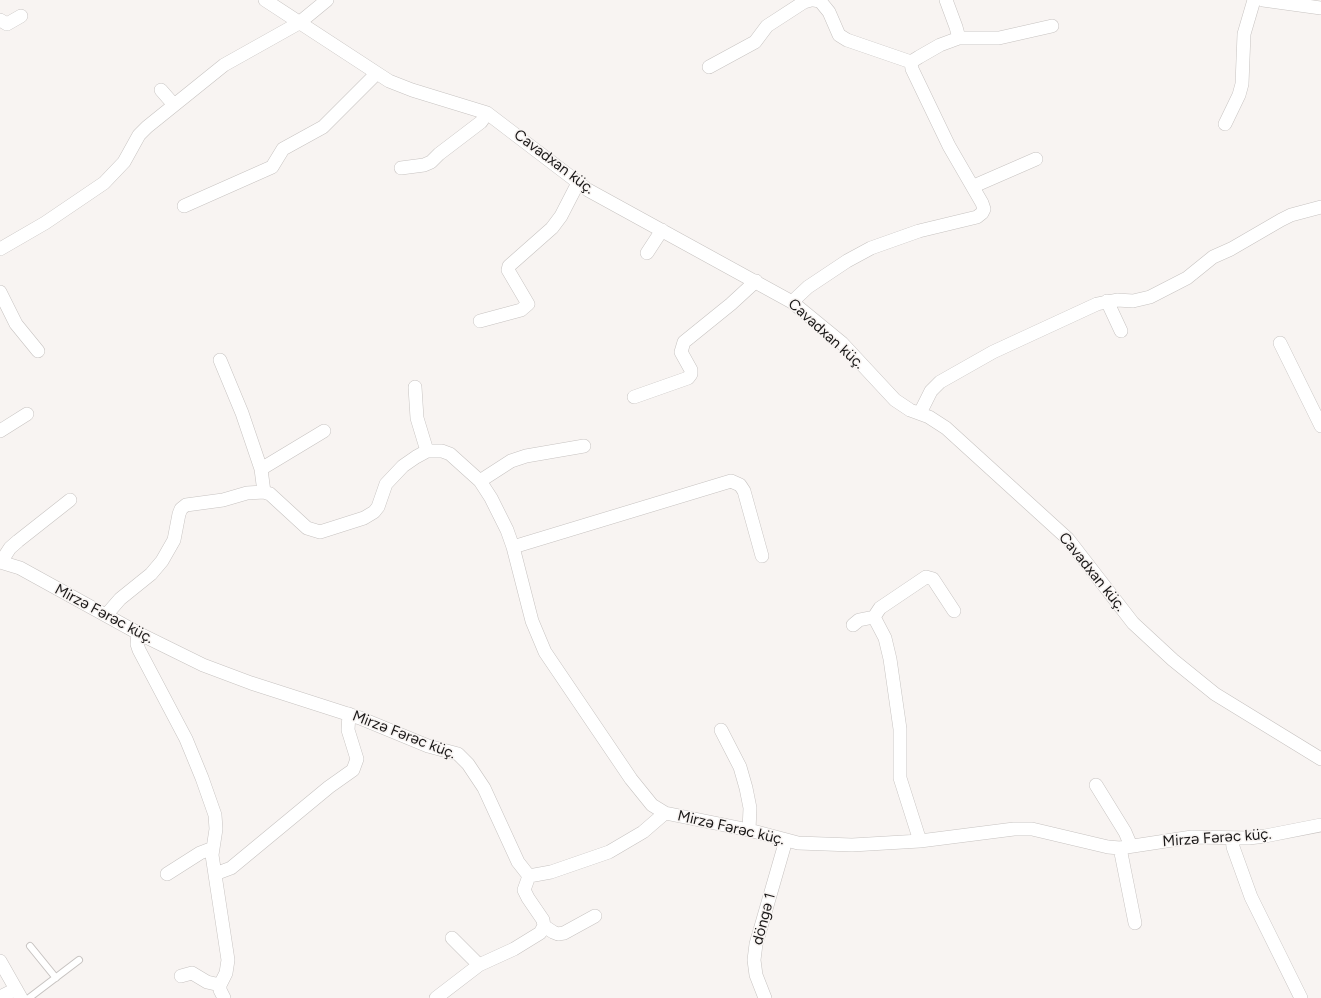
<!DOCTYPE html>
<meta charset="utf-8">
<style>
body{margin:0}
canvas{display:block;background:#f8f4f2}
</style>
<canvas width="1321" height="998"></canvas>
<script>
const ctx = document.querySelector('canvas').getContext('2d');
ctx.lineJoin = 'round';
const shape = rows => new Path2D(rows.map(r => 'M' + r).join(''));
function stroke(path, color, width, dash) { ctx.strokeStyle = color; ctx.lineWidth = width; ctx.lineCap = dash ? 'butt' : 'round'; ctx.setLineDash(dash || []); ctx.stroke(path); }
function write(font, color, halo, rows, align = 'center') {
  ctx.font = font + ' Figtree,sans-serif'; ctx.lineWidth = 3; ctx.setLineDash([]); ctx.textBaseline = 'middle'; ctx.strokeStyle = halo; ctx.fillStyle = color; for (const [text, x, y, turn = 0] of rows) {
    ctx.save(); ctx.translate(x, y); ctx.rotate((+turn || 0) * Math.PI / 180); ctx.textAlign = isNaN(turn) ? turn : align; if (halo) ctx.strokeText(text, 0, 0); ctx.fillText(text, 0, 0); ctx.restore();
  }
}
const service = shape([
 [30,946,56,978],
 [29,998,79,960]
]);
const minor = shape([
 [265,0,389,81,412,90,487,113,588,190,792,302,842,343,895,400,910,410,929,417,946,428,1068,539,1133,623,1173,660,1215,694,1321,759],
 [814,0,820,1,829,12,839,35,847,40,911,62],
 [1263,0,1321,8],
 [0,20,7,24,21,16],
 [959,38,999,38,1052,26],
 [709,67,755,42,767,26,804,2,811,0],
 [161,90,174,105],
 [1225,124,1239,95,1242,84,1244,34,1254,0],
 [401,168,424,165,431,162,439,154,481,122,487,113],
 [974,186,1036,159],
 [184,206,272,167,283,149,323,127,376,74],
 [0,249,45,223,104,183,124,162,139,135,147,127,224,65,299,23,327,0],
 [647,253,662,230],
 [0,292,16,324,38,351],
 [1107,301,1121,331],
 [792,302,808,287,847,261,871,248,919,231,977,217,982,213,984,209,982,203,949,146,912,69,911,62,919,57,940,45,959,38,956,27,946,0],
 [480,321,521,310,528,304,508,270,509,266,552,228,561,216,578,183],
 [1280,343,1321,426],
 [220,360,242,413,261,469,264,492],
 [415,387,417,418,427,451],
 [634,397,688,378,691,374,691,370,681,352,684,342,731,304,756,281],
 [920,413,931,391,940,382,993,352,1097,304,1117,300,1133,301,1150,297,1187,278,1213,257,1231,249,1281,220,1291,215,1321,207],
 [0,431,27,414],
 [261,469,324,431],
 [480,481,511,461,526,456,584,446],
 [513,547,731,481,740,485,744,491,762,556],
 [0,562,20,568,138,633,203,665,251,683,360,718,428,746,458,754,468,764,484,788,518,862,529,876,551,872,609,852,643,832,665,813,749,830,798,843,852,845,920,841,1014,829,1032,829,1108,847,1120,848,1192,837,1249,838,1265,836,1321,825],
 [1,562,10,548,18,541,70,500],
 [107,614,120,599,151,574,162,561,174,540,179,514,181,509,186,505,223,500,247,493,264,492,270,494,307,528,320,532,364,518,374,512,378,507,386,484,403,466,416,457,427,451,442,451,450,454,480,481,491,498,507,530,513,547,532,621,545,652,631,779,652,805,665,813],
 [853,625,859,620,874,617],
 [138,633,137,644,139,650,186,739,202,778,215,815,216,829,212,855,228,960,226,973,220,985,220,990,224,998],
 [721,730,740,767,746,788,750,808,749,830],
 [1096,785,1125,832,1131,846],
 [1232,838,1233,847,1251,897,1301,998],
 [920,841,900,778,900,729,890,659,885,638,874,617,880,608,926,577,933,579,954,611],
 [1120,848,1135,923],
 [167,874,200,853,213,848],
 [215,874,231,868,329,787,353,770,357,759,348,730,349,714],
 [544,926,553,932,558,934,564,933,595,916],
 [452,938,479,965],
 [0,961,21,998],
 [181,976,192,973,207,982,220,985],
 [0,997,16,989],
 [436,998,479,965,514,949,540,933,544,926,543,920,528,898,524,890,529,876],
 [765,998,756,975,754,960,756,944,786,840]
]);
stroke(service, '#c7c3c1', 8);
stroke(minor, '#c7c3c1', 14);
stroke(service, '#fff', 6);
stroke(minor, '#fff', 13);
write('15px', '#191717', '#f8f4f2', [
 ["Cavadxan küç.",554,162,37],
 ["Cavadxan küç.",826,334,42],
 ["Cavadxan küç.",1092,572,51],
 ["Mirzə Fərəc küç.",104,614,28],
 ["Mirzə Fərəc küç.",404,735,21],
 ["Mirzə Fərəc küç.",731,828,13],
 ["Mirzə Fərəc küç.",1217,838,-4],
 ["döngə 1",764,919,-75]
]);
</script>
